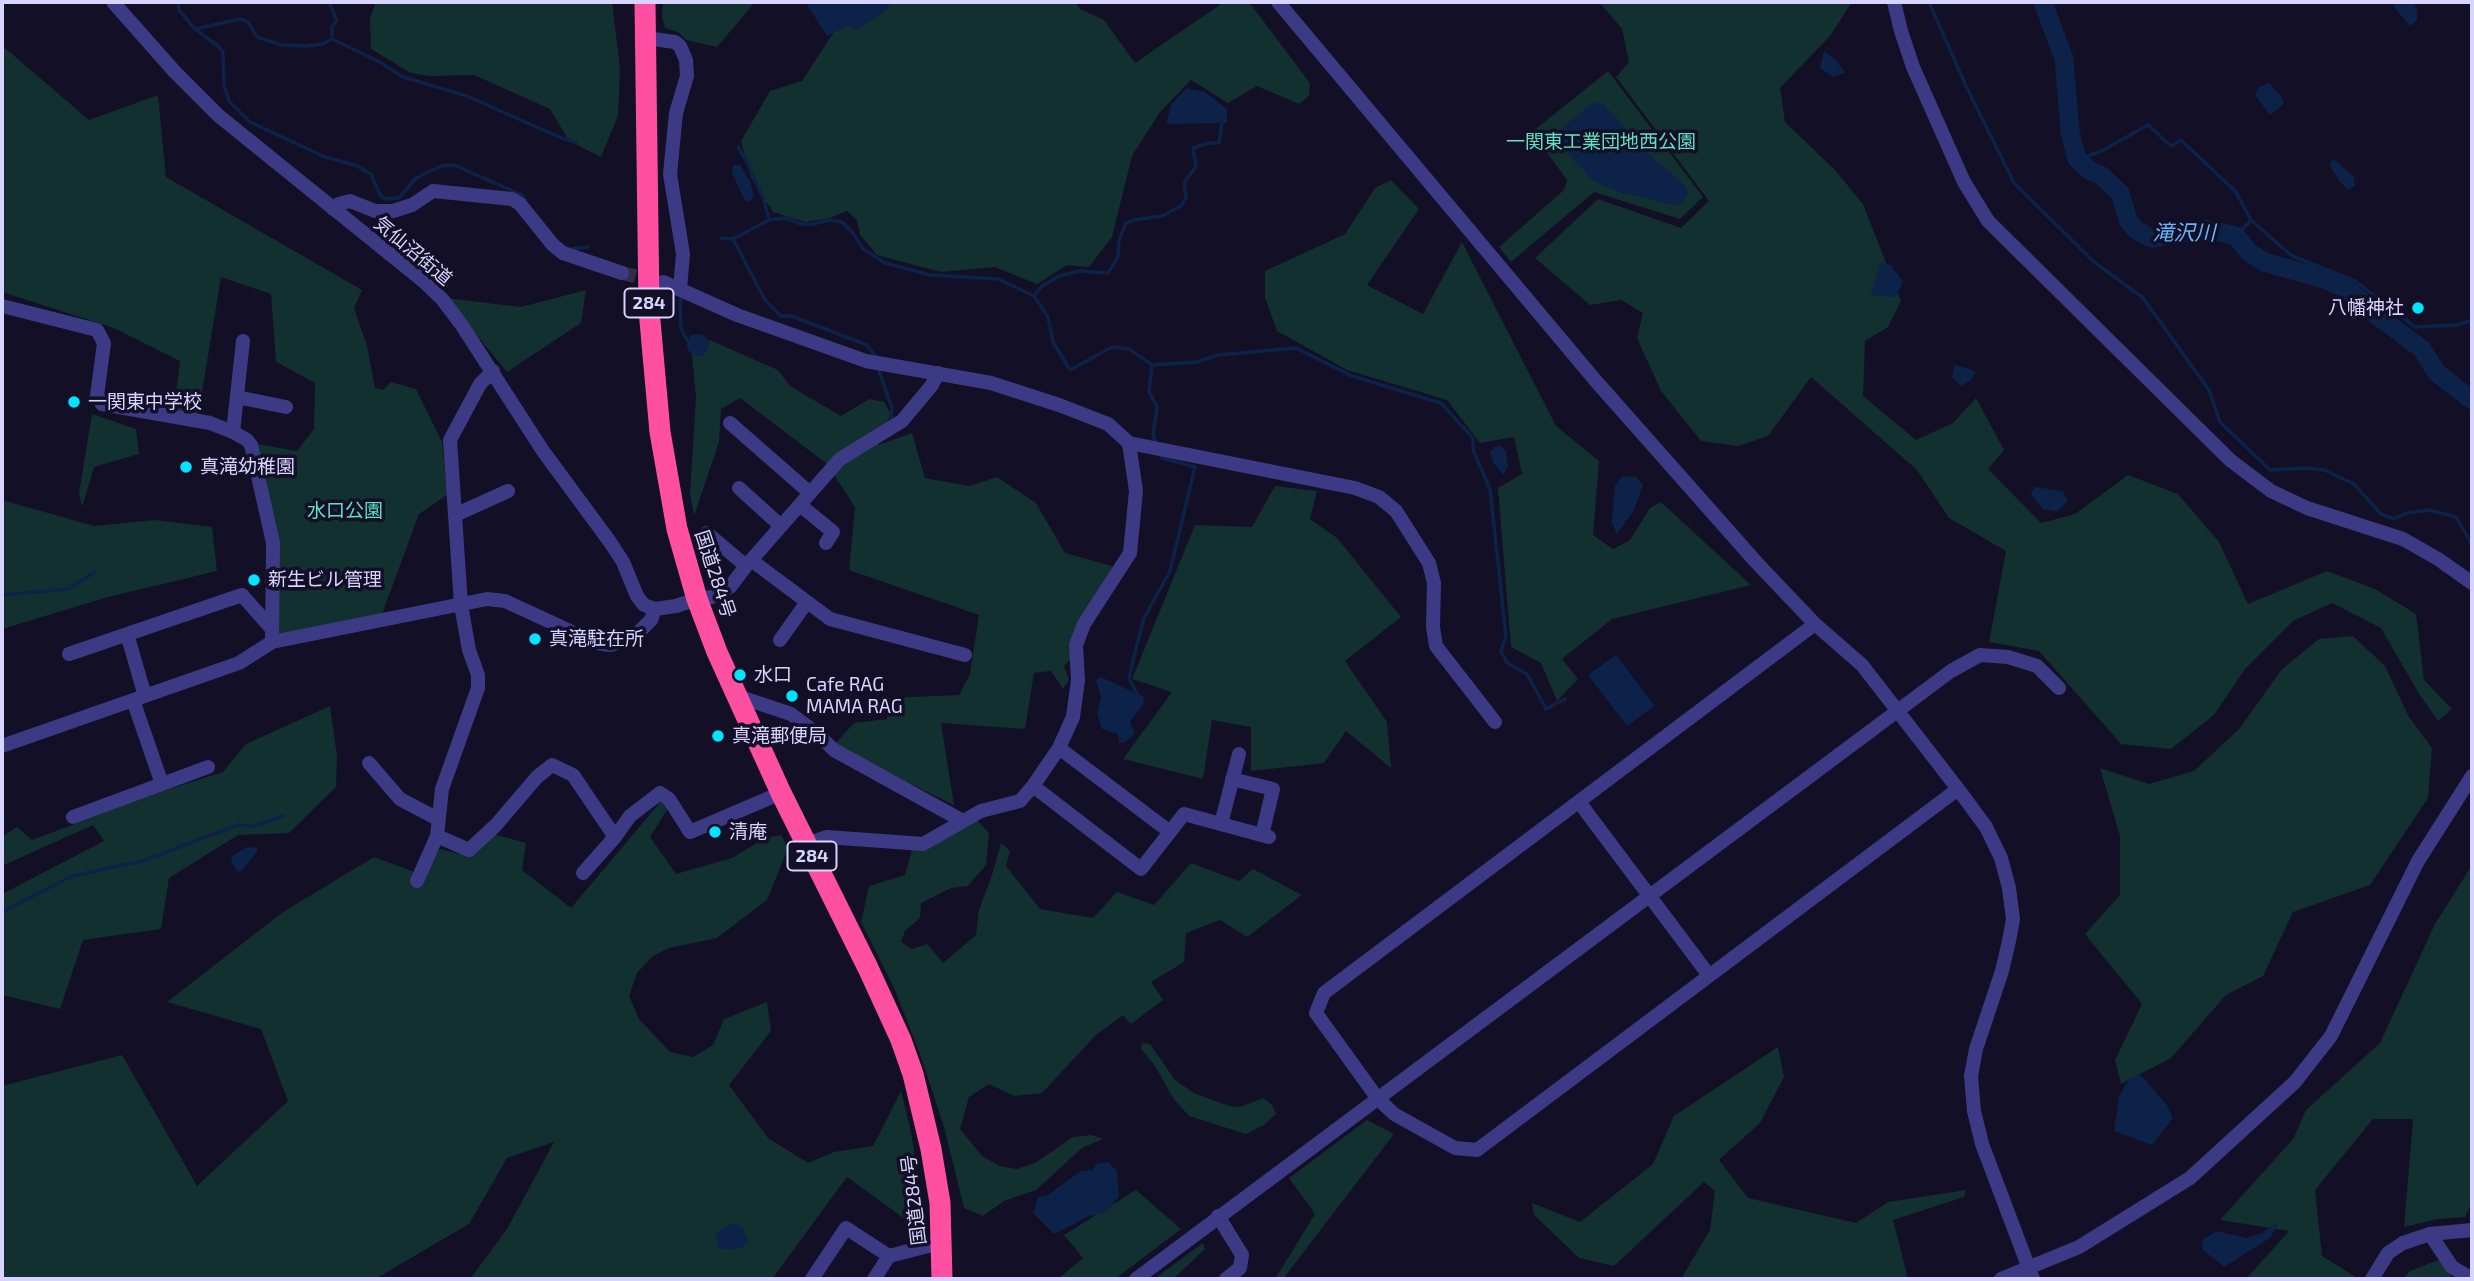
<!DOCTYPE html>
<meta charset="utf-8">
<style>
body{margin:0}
#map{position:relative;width:2474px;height:1281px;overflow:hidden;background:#130f26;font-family:"Exo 2",sans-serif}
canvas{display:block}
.frame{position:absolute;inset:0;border:4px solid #d9d4ff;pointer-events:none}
</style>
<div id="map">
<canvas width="2474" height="1281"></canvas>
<div class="frame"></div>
</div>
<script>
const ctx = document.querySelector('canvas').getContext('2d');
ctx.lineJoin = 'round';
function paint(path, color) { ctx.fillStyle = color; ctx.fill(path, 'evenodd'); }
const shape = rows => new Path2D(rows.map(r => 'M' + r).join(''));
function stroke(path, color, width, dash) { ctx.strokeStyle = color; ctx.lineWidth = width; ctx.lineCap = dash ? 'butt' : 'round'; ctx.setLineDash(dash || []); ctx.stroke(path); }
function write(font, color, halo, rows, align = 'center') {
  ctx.font = font + ' "Exo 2","Noto Sans JP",sans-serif'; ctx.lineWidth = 7; ctx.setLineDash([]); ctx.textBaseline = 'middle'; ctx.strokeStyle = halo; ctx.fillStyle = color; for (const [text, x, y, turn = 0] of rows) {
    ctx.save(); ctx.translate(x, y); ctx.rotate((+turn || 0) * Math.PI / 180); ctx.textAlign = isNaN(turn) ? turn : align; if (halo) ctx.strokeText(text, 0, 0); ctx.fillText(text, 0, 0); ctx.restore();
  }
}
paint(shape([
 [376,2,612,2,620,68,618,116,601,157,569,141,550,109,474,75,429,76,411,73,371,49,370,18],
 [663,2,755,2,717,47,686,40,678,32,665,28,662,17],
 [880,2,1076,2,1080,9,1104,20,1135,63,1224,2,1249,2,1310,83,1309,96,1299,104,1257,86,1228,103,1191,80,1160,112,1132,156,1112,237,1089,267,1067,265,1037,284,995,267,941,272,877,255,860,235,857,220,847,211,827,219,805,222,773,212,751,178,741,141,770,91,802,81,835,30],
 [1599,2,1852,2,1830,36,1780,88,1785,122,1835,170,1863,204,1901,301,1888,327,1865,341,1863,396,1916,440,1953,423,1976,398,2004,450,1988,469,2041,523,2075,514,2128,475,2178,494,2219,542,2248,604,2327,571,2375,589,2416,614,2424,680,2452,709,2438,721,2418,692,2381,628,2332,603,2293,621,2245,669,2214,715,2171,749,2121,744,2039,651,1989,642,2006,551,1949,518,1917,470,1811,377,1768,436,1738,446,1701,441,1661,391,1637,338,1643,313,1621,300,1590,305,1535,258,1598,199,1681,228,1709,201,1616,77,1629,62,1622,29],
 [5,48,89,120,158,95,166,177,362,290,354,308,367,346,375,388,383,390,391,382,416,389,442,442,447,495,419,514,382,614,278,635,257,444,297,451,314,429,315,383,276,362,271,294,221,277,198,416,174,409,180,361,114,328,2,292,2,50],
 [1608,71,1703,197,1680,219,1594,192,1511,262,1499,247,1564,190,1567,180,1532,132],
 [1391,180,1419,209,1367,285,1423,314,1462,242,1556,426,1599,461,1593,535,1613,549,1630,540,1650,508,1661,502,1751,585,1612,619,1562,659,1578,679,1557,701,1541,663,1511,647,1498,488,1522,474,1514,437,1480,443,1447,400,1347,370,1277,331,1265,298,1265,271,1345,234,1375,188],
 [586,290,581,323,507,372,446,298,521,307],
 [690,335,712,341,778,370,790,386,841,416,869,399,884,402,891,414,878,445,912,433,925,478,969,486,997,477,1036,503,1065,553,1112,566,1104,590,1072,658,1064,666,1069,680,1063,689,1051,671,1034,673,1025,729,941,723,954,805,833,746,854,723,887,719,888,698,959,695,970,674,979,615,849,570,855,507,827,464,740,398,721,409,719,442,694,516,690,493,696,397],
 [92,414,136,429,139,454,94,467,82,507,79,493],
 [1275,486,1317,491,1310,519,1337,538,1401,617,1345,661,1387,722,1391,768,1346,731,1324,763,1251,771,1251,727,1212,720,1203,779,1123,759,1172,692,1132,679,1195,525,1252,527],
 [2,500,94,526,155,520,212,527,217,571,108,597,2,629],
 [2353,636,2385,666,2409,717,2432,748,2428,798,2370,885,2293,912,2263,976,2226,995,2171,1058,2121,1084,2115,1060,2142,1004,2085,934,2120,895,2120,836,2100,768,2149,784,2194,771,2239,729,2282,669,2319,639],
 [330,706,337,756,336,787,289,833,238,835,169,878,161,929,83,940,60,1009,2,995,2,894,104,841,93,825,2,866,2,837,17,827,32,840,163,791,223,772,246,744],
 [667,794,667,810,650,837,676,874,732,858,765,838,781,835,788,848,767,900,717,938,669,948,653,956,637,973,629,996,639,1019,670,1052,693,1057,713,1045,724,1019,767,1002,771,1031,729,1085,768,1138,808,1163,834,1152,873,1146,901,1091,911,1132,918,1175,919,1229,847,1177,772,1279,470,1279,507,1229,554,1142,507,1158,469,1224,375,1279,2,1279,2,1086,122,1055,197,1186,288,1101,261,1029,167,1002,283,912,374,857,420,874,440,849,468,856,493,834,526,843,522,870,571,908],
 [977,820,989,833,986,865,968,886,951,888,921,903,920,918,905,931,901,942,912,949,927,944,943,963,976,935,979,910,992,875,1001,843,1010,851,1006,866,1040,909,1093,918,1117,892,1154,905,1191,863,1239,881,1253,869,1302,895,1247,937,1220,920,1186,933,1184,962,1151,982,1163,1000,1131,1024,1123,1015,1096,1035,1042,1093,1014,1096,989,1084,969,1097,960,1129,982,1156,1000,1166,1017,1169,1035,1163,1073,1137,1092,1135,1103,1139,1082,1148,1036,1190,1004,1201,983,1216,964,1208,944,1127,920,1054,895,990,861,922,869,886,905,875,912,850],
 [2472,865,2472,1202,2465,1217,2438,1219,2404,1227,2413,1119,2373,1119,2315,1190,2322,1256,2359,1279,2246,1279,2289,1231,2220,1220,2293,1139,2306,1110,2380,1043,2435,924],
 [1142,1043,1150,1044,1175,1080,1194,1093,1229,1106,1240,1107,1263,1098,1272,1105,1276,1114,1264,1125,1246,1134,1189,1116,1173,1098,1155,1066,1141,1049],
 [1778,1047,1784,1077,1760,1123,1719,1160,1748,1198,1856,1223,1888,1202,1966,1190,1964,1197,1893,1220,1908,1279,1681,1279,1710,1230,1715,1191,1704,1182,1614,1266,1579,1258,1534,1215,1532,1203,1580,1222,1653,1164,1674,1116],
 [1367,1120,1394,1134,1283,1279,1275,1279,1315,1214,1289,1178],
 [1136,1190,1181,1229,1115,1279,1058,1279,1083,1258,1064,1235],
 [1203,1243,1205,1249,1173,1279,1154,1279],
 [2441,1259,2453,1279,2403,1279,2410,1271]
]), '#12302f');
paint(shape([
 [805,2,893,2,884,12,858,29,852,29,848,25,827,36],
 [2396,2,2413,2,2417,10,2417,21,2410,26,2394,7],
 [1824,51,1837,61,1845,73,1833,77,1820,68],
 [2269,83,2280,95,2284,104,2270,115,2255,95,2259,87],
 [1186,88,1205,92,1227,109,1227,123,1166,124,1171,105],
 [1596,103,1604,104,1643,149,1685,185,1688,193,1682,204,1672,205,1620,192,1593,181,1560,144,1558,136,1562,128,1590,105],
 [2334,159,2354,177,2355,186,2348,190,2339,181,2329,164],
 [733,165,740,165,750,181,754,195,750,202,744,199,732,173],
 [1880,263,1891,265,1903,282,1896,297,1871,295],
 '687 345a11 11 0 1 1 22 0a11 11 0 1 1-22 0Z',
 [1954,365,1968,368,1976,372,1971,380,1961,386,1952,377],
 [1501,446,1506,451,1508,467,1503,475,1493,462,1490,452,1494,447],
 [1622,476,1636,477,1643,485,1634,510,1617,534,1612,523,1613,507,1615,486],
 [2035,487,2063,491,2068,501,2058,511,2044,510,2032,496,2031,493],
 [1616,655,1655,706,1627,726,1588,675],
 [1101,677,1144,697,1143,705,1130,722,1135,734,1124,743,1119,743,1118,734,1102,729,1097,714,1101,697,1096,680],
 [256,847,258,851,242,870,238,872,231,862,232,856,245,848],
 [2139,1073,2167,1105,2173,1118,2152,1145,2114,1131,2119,1097,2126,1083],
 [1108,1162,1117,1171,1119,1197,1104,1213,1089,1216,1054,1234,1033,1213,1038,1197,1048,1195,1081,1171,1093,1170,1096,1164],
 [2280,1221,2270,1238,2224,1267,2203,1250,2202,1240,2217,1231,2247,1238,2262,1233],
 [735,1223,743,1229,748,1241,741,1248,725,1250,718,1247,715,1236,721,1229]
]), '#0c2248');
stroke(shape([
 [178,2,179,10,195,29,218,46,223,52,224,85,229,101,250,122,325,157,355,165,371,174,380,195,386,199,399,198,416,178,441,166,454,165,522,195,525,200],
 [1929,2,1965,84,2014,183,2093,261,2143,298,2209,390,2220,422,2270,470,2304,468,2324,470,2354,484,2381,514,2394,519,2406,513,2429,510,2456,517,2472,545],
 [195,29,241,19,248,22,257,37,282,45,306,46,323,44,332,39,332,27,337,20,329,2],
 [332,39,378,61,403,77,467,96,561,138,576,142],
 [2077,159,2100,152,2148,125,2171,146,2181,140,2236,192,2251,220,2292,256,2355,281,2415,327,2457,325,2472,320],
 [769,220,785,218,801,224,813,224,830,220,842,222,853,233,863,249,885,263,930,275,998,279,1034,296,1048,317,1053,342,1070,370,1112,347,1129,349,1152,365,1197,362,1218,355,1296,348,1352,376,1441,403,1473,438,1473,450,1490,489,1506,636,1501,651,1507,663,1527,674,1546,709,1565,699],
 [2236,236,2251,220],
 [721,238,733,239,769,220,764,200,746,160,738,147],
 [733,239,765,300,781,316,792,316,867,345,875,355,877,360],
 [569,249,588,247],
 [682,295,680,303,681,328,687,340],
 [1034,296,1041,287,1059,276,1080,271,1108,273,1118,257,1119,240,1126,223,1134,220,1162,216,1181,206,1186,198,1184,182,1196,167,1193,148,1208,143,1219,143,1222,123],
 [1152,365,1149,391,1157,407,1153,436,1157,445],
 [878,368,892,408,891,424],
 [2,595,68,589,95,572],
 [1138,695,1129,679,1133,660,1144,618,1170,571,1195,467,1162,458,1160,452],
 [2,912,72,876,143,861,237,825,255,826,283,816]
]), '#0c2248', 3.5);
stroke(shape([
 [2043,2,2064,59,2070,132,2077,159,2089,170,2102,176,2120,193,2128,220,2135,229,2151,238,2207,229,2236,236,2249,252,2264,262,2324,279,2347,289,2379,317,2422,349,2437,373,2472,400]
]), '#0c2248', 19);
stroke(shape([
 [622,273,655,281]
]), '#312d47', 14, [14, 7]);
stroke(shape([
 [113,2,174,71,219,116,422,280,442,299,461,324,543,451,610,542,623,562,637,596,644,605,655,609,676,606,697,599,712,597,730,587,746,566,840,459,902,421,932,385,938,373],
 [1278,2,1595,380,1756,562,1815,624],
 [1894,2,1901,31,1913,67,1964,182,1988,221,2230,460,2271,491,2307,508,2403,539,2438,559,2472,583],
 [646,38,675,42,680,46,686,60,687,76,676,113,670,174,683,254,680,289],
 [333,209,339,204,350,201,375,211,393,211,412,205,433,191,512,199,520,204,553,245,563,253,622,273],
 [663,282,737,315,866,361,991,383,1059,405,1108,424,1129,443,1136,491,1130,553,1084,624,1076,645,1078,680,1073,717,1059,748,1033,786,1020,801,981,811,923,844,827,837,806,844],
 [2,306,97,330,104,343,97,396,102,404,210,423,233,432,247,440,251,445,273,543,272,642,487,599,505,601,596,643,611,645,635,636,651,620,655,609],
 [237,397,286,407],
 [730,423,810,493],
 [233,432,243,341],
 [1129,443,1355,488,1379,497,1396,511,1429,563,1434,583,1433,627,1436,646,1495,722],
 [739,488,781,526],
 [800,505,833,532,826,543],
 [455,515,508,491],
 [707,533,746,566],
 [751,560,830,619,965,655],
 [1815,624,1862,665,1958,789,1477,1150,1455,1148,1394,1114,1378,1099,1316,1013,1324,993,1815,624],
 [127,634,145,696],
 [780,640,807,602],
 [69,654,242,595,272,629],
 [737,696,791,714,815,732,834,750,961,820],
 [133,700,162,784],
 [2,746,239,663,272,642],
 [1059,748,1170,832],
 [369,763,400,799,438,819],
 [1232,779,1273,789,1262,835],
 [1033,786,1141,869,1184,814,1269,837],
 [1958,789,1986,827,2001,858,2009,888,2013,919,2009,941,2002,971,1976,1049,1971,1076,1974,1111,1982,1144,2033,1279],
 [1579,802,1708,974],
 [73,817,208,767],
 [1221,824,1239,754],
 [437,836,469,850,496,825,537,777,552,765,573,775,615,837,630,816,660,793,669,799,690,832,781,793],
 [583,873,615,837],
 [417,881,437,836,442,789,478,688,478,675,469,650,461,605,450,440,480,384,493,371],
 [1218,1216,1242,1255,1240,1268,1226,1279],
 [2430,1234,2452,1267,2472,1279],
 [812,1279,846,1228,889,1256],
 [874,1279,889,1256,932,1245,943,1248],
 [1136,1279,1951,671,1980,655,2008,657,2037,666,2059,688],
 [2001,1279,2079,1247,2190,1178,2295,1082,2331,1036,2418,861,2472,776],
 [2372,1279,2388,1253,2403,1243,2430,1234,2472,1230]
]), '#3d3a85', 14);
stroke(shape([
 [645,2,649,310,660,432,677,529,697,599,717,652,781,793,868,968,901,1040,913,1074,931,1149,940,1203,942,1279]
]), '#ff4fa3', 21);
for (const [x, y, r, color] of [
 [2418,308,7,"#00e5ff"],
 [74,402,7,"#00e5ff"],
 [186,467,7,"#00e5ff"],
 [254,580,7,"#00e5ff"],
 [535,639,7,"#00e5ff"],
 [740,675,7,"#00e5ff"],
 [792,696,7,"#00e5ff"],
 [718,736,7,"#00e5ff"],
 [715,832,7,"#00e5ff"]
]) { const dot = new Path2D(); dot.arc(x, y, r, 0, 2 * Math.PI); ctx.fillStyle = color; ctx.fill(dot); stroke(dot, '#130f26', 2.5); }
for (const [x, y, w] of [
 [649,303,49],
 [812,856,49]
]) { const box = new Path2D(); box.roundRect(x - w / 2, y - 14.5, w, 29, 5); ctx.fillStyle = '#130f26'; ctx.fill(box); stroke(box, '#d9d4ff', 2); }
write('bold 18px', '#d9d4ff', null, [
 ["284",649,303],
 ["284",812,856]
]);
write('19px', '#5fe0c0', '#130f26', [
 ["一関東工業団地西公園",1601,142],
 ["水口公園",345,511]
]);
write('19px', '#d9d4ff', '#130f26', [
 ["気仙沼街道",413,251,40],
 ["国道284号",715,574,72],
 ["国道284号",914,1200,-97]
]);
write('19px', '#d9d4ff', '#130f26', [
 ["八幡神社",2404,308,"right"],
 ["一関東中学校",88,402],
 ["真滝幼稚園",200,467],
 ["新生ビル管理",268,580],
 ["真滝駐在所",549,639],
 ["水口",754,675],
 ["Cafe RAG",806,685],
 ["MAMA RAG",806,707],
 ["真滝郵便局",732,736],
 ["清庵",729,832]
], 'left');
write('italic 21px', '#62b6ff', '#130f26', [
 ["滝沢川",2184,233]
]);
</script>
